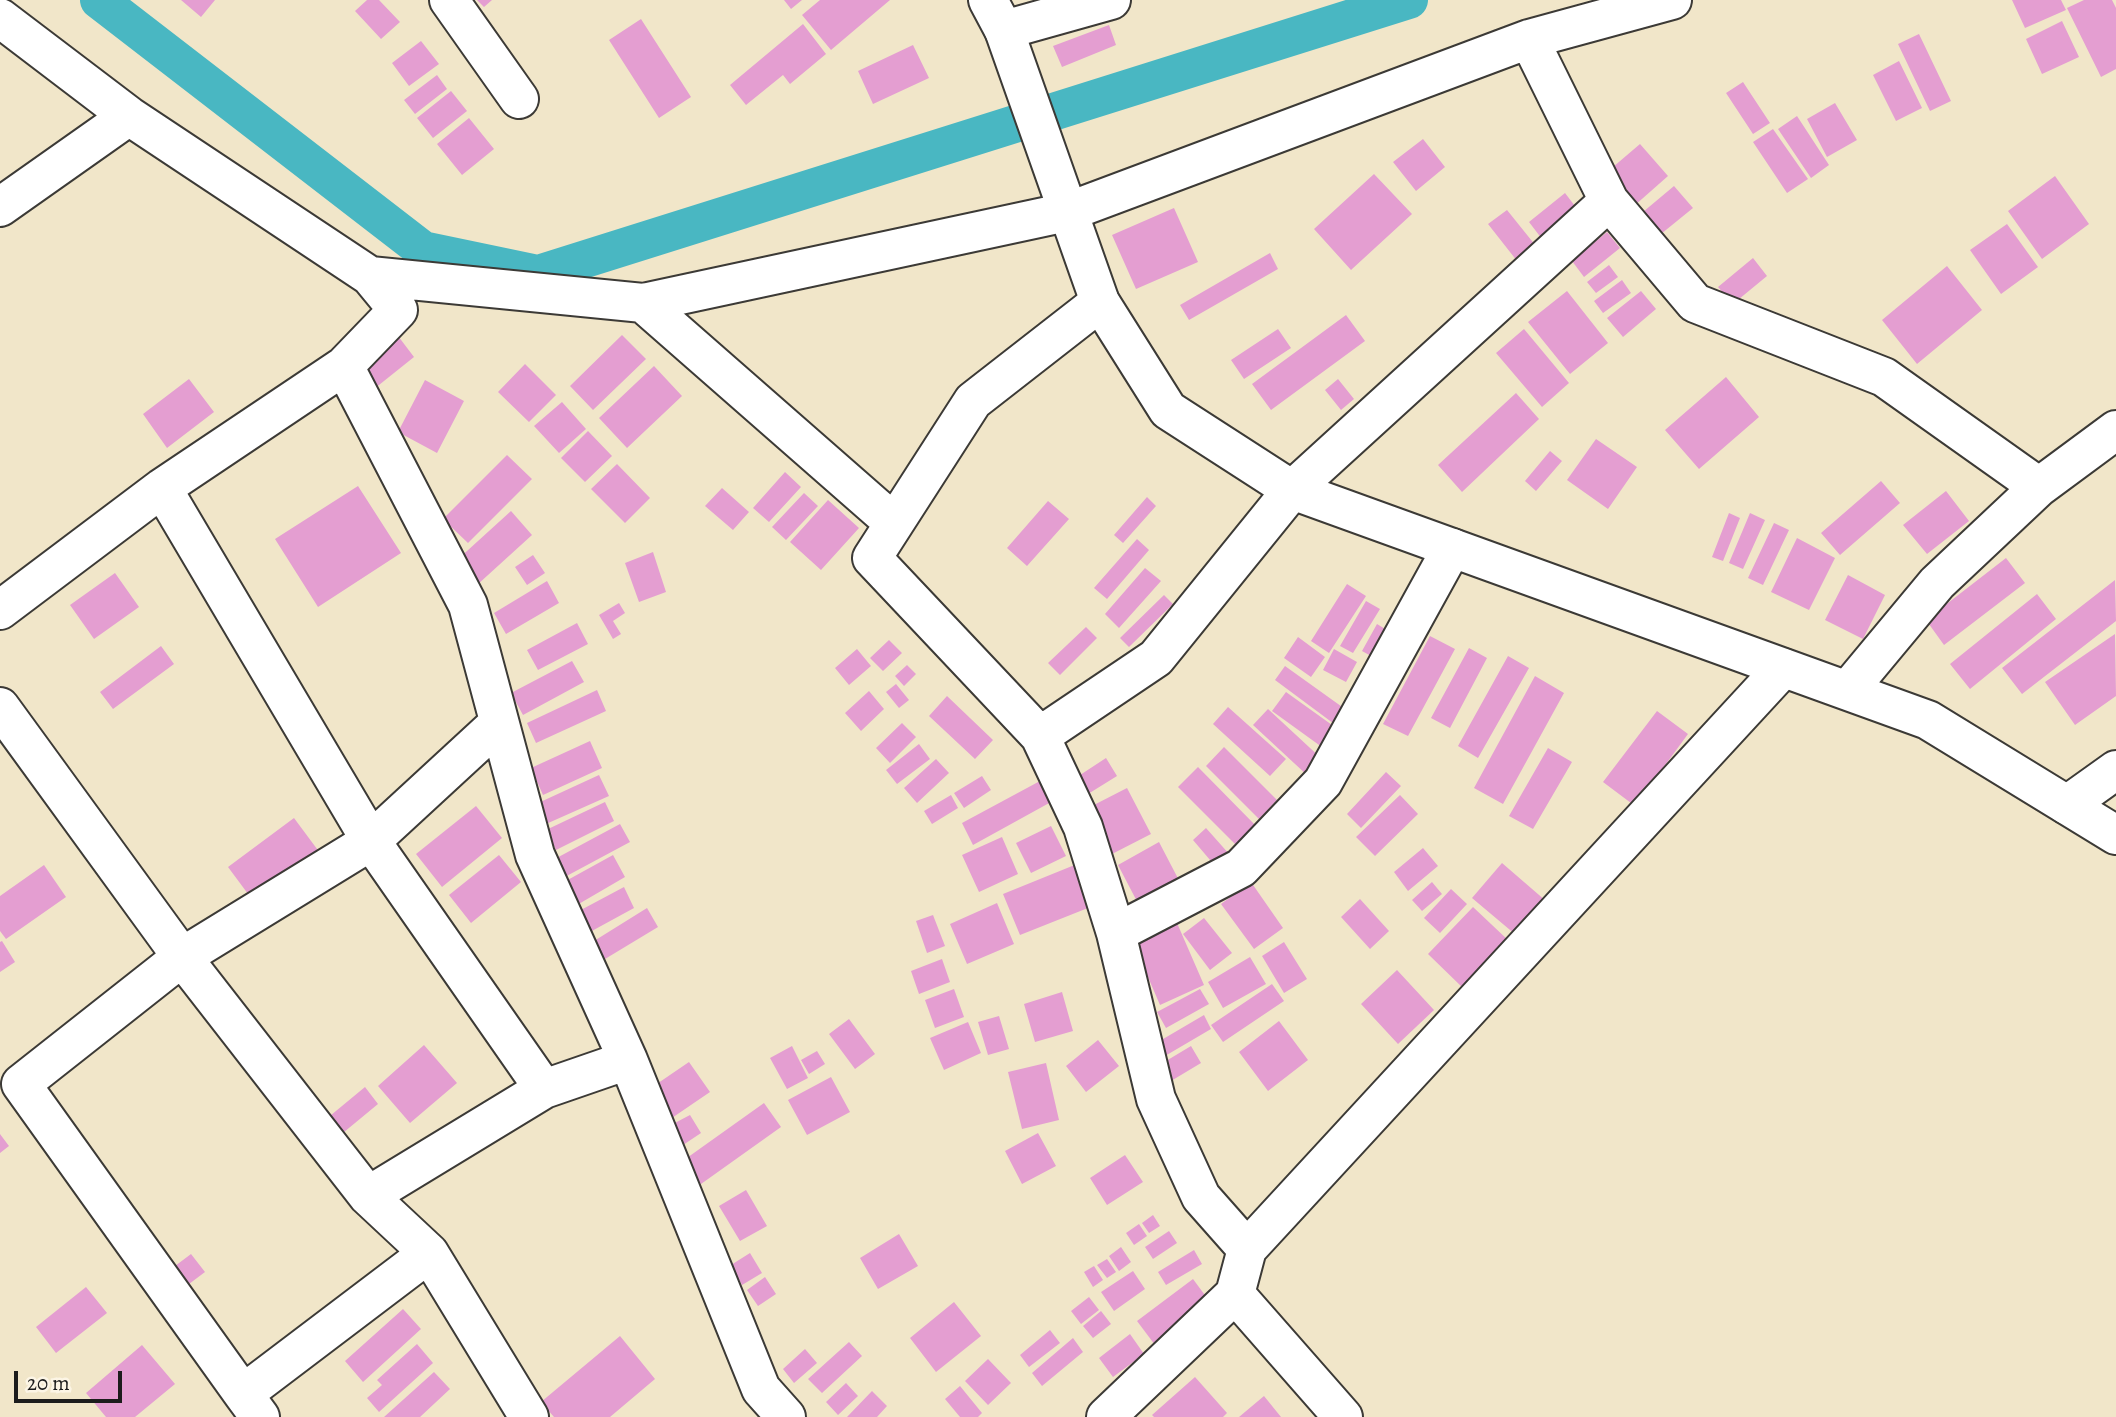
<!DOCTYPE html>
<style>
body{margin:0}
#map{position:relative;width:2116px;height:1417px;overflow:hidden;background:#f1e6c9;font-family:Alegreya,serif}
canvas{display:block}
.scale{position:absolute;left:14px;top:1371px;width:108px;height:32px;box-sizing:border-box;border:4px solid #1c1c1c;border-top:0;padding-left:9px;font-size:21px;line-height:24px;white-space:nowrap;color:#1c1c1c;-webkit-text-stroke:5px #fcf5e5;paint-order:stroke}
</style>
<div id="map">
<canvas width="2116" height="1417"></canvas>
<div class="scale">20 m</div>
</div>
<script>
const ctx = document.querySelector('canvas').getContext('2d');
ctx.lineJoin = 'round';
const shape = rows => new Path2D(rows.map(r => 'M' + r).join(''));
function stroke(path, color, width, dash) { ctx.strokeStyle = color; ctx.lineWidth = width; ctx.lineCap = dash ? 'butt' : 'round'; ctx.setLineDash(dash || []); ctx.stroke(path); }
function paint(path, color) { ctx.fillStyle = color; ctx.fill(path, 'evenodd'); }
stroke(shape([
 [99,0,423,250,538,274,1409,0]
]), '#49b7c2', 38);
paint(shape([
 [181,0,215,0,201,17],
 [367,0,379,0,400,22,381,39,355,11],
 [477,0,492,0,484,7],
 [784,0,802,0,791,9],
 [820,0,890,0,831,50,802,15],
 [2012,0,2061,0,2066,10,2025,28],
 [2084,0,2112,0,2116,8,2116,69,2101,77,2067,8],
 [641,19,691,97,659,118,609,40],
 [2062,21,2079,57,2042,74,2026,39],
 [803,24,826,54,790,84,783,75,746,105,730,85],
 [1109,25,1116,45,1062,67,1053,46],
 [1919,34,1951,101,1930,111,1898,44],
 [421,41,439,64,409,86,392,63],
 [913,45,929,78,873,104,858,71],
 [1899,61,1922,108,1896,121,1873,75],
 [437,75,447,89,415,114,404,100],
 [1743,82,1770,123,1753,134,1726,93],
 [451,91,467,111,433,138,417,118],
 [1835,103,1857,140,1827,157,1807,119],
 [1797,116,1829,165,1811,178,1778,129],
 [469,118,494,149,462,175,437,144],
 [1773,129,1808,179,1787,193,1753,142],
 [1423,139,1445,167,1416,191,1393,162],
 [1640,144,1668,176,1634,206,1606,173],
 [1374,174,1412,214,1351,270,1314,229],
 [2055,176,2089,224,2042,259,2008,211],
 [1674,186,1693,208,1661,234,1643,212],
 [1565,193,1578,210,1542,239,1529,222],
 [1174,208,1198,262,1136,289,1112,235],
 [1507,210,1540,251,1521,266,1488,224],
 [2007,224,2038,267,2001,294,1970,250],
 [1607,232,1620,248,1584,277,1572,261],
 [1270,253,1278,269,1189,320,1180,305],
 [1753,258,1767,276,1733,304,1718,287],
 [1609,265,1618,277,1596,293,1587,282],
 [1947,266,1982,310,1917,364,1882,320],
 [1622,280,1631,293,1603,313,1594,301],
 [1567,291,1608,343,1570,374,1528,322],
 [1641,291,1656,309,1623,337,1607,318],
 [1346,315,1365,341,1271,410,1252,384],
 [1278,329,1291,348,1244,379,1231,360],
 [1524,329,1569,383,1542,407,1496,353],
 [395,332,414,357,374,389,354,364],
 [622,335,646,359,593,410,570,386],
 [525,364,556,395,529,422,498,392],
 [654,366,682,396,627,448,599,418],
 [1726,377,1759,417,1699,469,1665,430],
 [189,379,214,412,167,448,143,414],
 [1338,379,1354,399,1341,410,1325,390],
 [425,380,464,401,437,453,398,432],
 [1516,393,1539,419,1462,492,1438,465],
 [562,402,586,429,559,453,534,426],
 [588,431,612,456,585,482,561,458],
 [1596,439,1637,467,1608,509,1567,480],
 [1550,451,1562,461,1536,491,1525,481],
 [507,455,532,479,468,543,443,519],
 [617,464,650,498,625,523,591,489],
 [785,472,801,487,769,522,753,508],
 [1881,481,1900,503,1840,555,1821,533],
 [358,486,401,553,318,607,275,539],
 [722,488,749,512,733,530,705,506],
 [1946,491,1969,521,1927,554,1903,525],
 [804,493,818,506,786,540,772,527],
 [1147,497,1156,506,1123,543,1114,535],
 [828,500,859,528,821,570,790,542],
 [1048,501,1069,519,1027,566,1007,548],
 [511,511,532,535,477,585,456,561],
 [1729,513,1740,518,1723,561,1712,557],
 [1750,513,1765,520,1743,569,1729,563],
 [1774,523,1789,530,1763,585,1748,578],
 [1797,538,1835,558,1809,610,1771,592],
 [1137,539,1149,550,1107,599,1094,588],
 [653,552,666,592,639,602,625,563],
 [533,555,545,573,527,585,515,567],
 [2006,558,2025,583,1944,645,1926,620],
 [1145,568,1161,581,1119,628,1105,614],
 [115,573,139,607,94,639,70,605],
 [1848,575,1885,595,1863,639,1825,620],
 [2115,580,2116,621,2022,694,2002,668],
 [547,581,559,603,506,634,494,613],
 [1347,584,1366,596,1329,653,1311,641],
 [2037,594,2056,619,1970,689,1950,664],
 [1164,595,1173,604,1129,647,1120,638],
 [1366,601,1380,609,1353,653,1340,646],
 [619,603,625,613,613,621,621,634,613,639,599,615],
 [577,623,588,644,538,670,527,650],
 [1377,624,1395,635,1380,661,1362,651],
 [1086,627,1097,638,1060,675,1048,663],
 [2115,634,2116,696,2075,725,2045,682],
 [1430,636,1455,649,1408,736,1383,724],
 [1298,637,1325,657,1311,677,1284,658],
 [889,640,902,653,883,671,870,658],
 [161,646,174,664,113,709,100,692],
 [1469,648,1487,658,1450,728,1431,718],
 [857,649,871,666,849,685,835,668],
 [1334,649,1357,662,1346,682,1323,670],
 [1508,656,1529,668,1478,758,1458,746],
 [572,661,584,682,523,715,511,693],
 [907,665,916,674,904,686,895,676],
 [1285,666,1352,714,1341,729,1275,680],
 [1535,676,1564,693,1503,804,1474,788],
 [896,684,909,700,899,708,886,692],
 [597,690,606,711,536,743,527,723],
 [869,691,884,709,861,731,845,713],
 [1286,692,1339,730,1326,750,1272,711],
 [947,696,993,740,975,759,929,716],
 [1228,707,1286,759,1270,776,1213,724],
 [1268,709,1323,760,1308,776,1253,725],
 [1657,711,1688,734,1635,806,1603,782],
 [902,723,916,737,890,763,876,748],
 [590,741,602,768,543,795,531,768],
 [919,744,930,759,897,784,886,770],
 [1224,747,1277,800,1259,819,1206,766],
 [1548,748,1572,762,1533,829,1509,816],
 [1106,758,1117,776,1088,794,1077,777],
 [936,759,949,773,917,803,904,788],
 [1198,767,1259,829,1239,848,1178,787],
 [1386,772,1401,786,1361,828,1347,814],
 [599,775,609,796,546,824,536,804],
 [982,776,991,790,964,808,954,793],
 [1040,781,1051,802,973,845,962,823],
 [1127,788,1151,834,1112,854,1088,808],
 [951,795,958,808,932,824,924,811],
 [1400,795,1418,814,1375,856,1356,837],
 [605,802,614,821,556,850,546,830],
 [476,806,502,838,442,887,416,854],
 [294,818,320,853,254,902,228,867],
 [620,824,630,842,561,879,551,861],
 [1051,826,1066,856,1031,873,1016,843],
 [1206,828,1230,855,1216,867,1193,840],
 [1002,837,1018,874,979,892,962,855],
 [1159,842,1183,888,1142,911,1118,865],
 [1423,848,1438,866,1408,891,1394,872],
 [499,855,521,882,471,923,449,895],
 [613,855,625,877,577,905,564,882],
 [1082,862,1098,904,1020,935,1003,894],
 [1502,863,1546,901,1516,935,1472,898],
 [44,865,66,897,6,939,0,931,0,896],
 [1251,882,1283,928,1254,949,1221,904],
 [1432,882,1442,894,1422,911,1412,900],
 [624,887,634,908,590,932,579,911],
 [1451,889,1467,904,1440,933,1424,918],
 [1360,899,1389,931,1370,949,1341,917],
 [997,903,1014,944,967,964,950,924],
 [1473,907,1509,941,1464,989,1428,954],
 [647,908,658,927,605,959,594,941],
 [933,915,945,946,927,953,916,921],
 [1204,918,1232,953,1210,970,1183,934],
 [1177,923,1204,985,1160,1005,1133,942],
 [2,941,15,962,0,972,0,942],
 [1284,942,1307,979,1284,993,1262,956],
 [1250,957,1266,984,1223,1008,1208,982],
 [942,959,950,982,919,994,911,971],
 [1397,970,1434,1010,1398,1044,1361,1004],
 [1272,984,1284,1001,1223,1042,1211,1025],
 [954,989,964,1017,935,1028,925,1000],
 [1200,989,1209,1004,1166,1028,1157,1012],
 [1062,992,1073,1031,1035,1042,1024,1004],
 [1204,1015,1211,1029,1165,1056,1158,1042],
 [999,1016,1009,1049,988,1055,978,1022],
 [849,1019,875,1054,855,1069,829,1034],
 [1279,1021,1308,1060,1268,1091,1239,1052],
 [968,1022,981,1053,944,1070,930,1038],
 [1098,1040,1119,1066,1086,1092,1066,1066],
 [424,1045,457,1083,410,1123,378,1086],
 [792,1046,808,1078,787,1089,770,1058],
 [1191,1046,1201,1063,1171,1081,1161,1064],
 [817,1051,825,1064,809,1074,801,1060],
 [689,1062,710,1092,666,1122,645,1092],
 [1046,1063,1059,1120,1022,1129,1008,1072],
 [831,1077,850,1112,807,1135,788,1100],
 [365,1087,378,1104,332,1142,319,1125],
 [764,1103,781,1127,701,1184,684,1160],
 [690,1115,701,1133,683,1145,671,1125],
 [1038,1133,1056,1166,1022,1184,1005,1151],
 [0,1134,9,1146,0,1153],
 [1125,1155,1143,1182,1107,1205,1090,1178],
 [746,1190,767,1226,740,1241,719,1206],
 [1153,1215,1160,1226,1149,1233,1142,1223],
 [1139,1224,1147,1236,1134,1245,1126,1233],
 [1169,1231,1177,1243,1153,1259,1145,1247],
 [899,1234,918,1266,878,1289,860,1258],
 [1121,1247,1131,1262,1119,1271,1109,1256],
 [1194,1250,1202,1264,1166,1285,1158,1272],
 [750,1253,762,1273,742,1285,731,1265],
 [191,1254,205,1272,181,1290,167,1272],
 [1107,1259,1116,1272,1107,1278,1097,1265],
 [1094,1266,1103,1280,1093,1287,1084,1272],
 [1133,1271,1145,1289,1114,1311,1101,1292],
 [765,1277,776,1294,758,1306,747,1290],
 [1193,1279,1210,1302,1155,1345,1137,1321],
 [86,1287,107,1313,56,1353,36,1327],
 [1089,1297,1099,1310,1081,1324,1071,1311],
 [954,1302,981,1336,936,1372,910,1338],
 [403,1309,421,1329,363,1382,345,1361],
 [1101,1311,1111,1324,1093,1338,1083,1326],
 [1050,1330,1060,1343,1029,1367,1020,1355],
 [1130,1334,1144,1354,1113,1377,1099,1358],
 [620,1336,655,1379,610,1417,554,1417,541,1402],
 [1073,1338,1083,1352,1042,1386,1032,1373],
 [849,1342,862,1356,822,1393,808,1379],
 [417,1344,433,1363,379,1412,367,1398,382,1385,377,1380],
 [142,1345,175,1384,135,1417,106,1417,86,1393],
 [805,1349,817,1363,794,1383,783,1369],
 [988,1359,1011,1383,988,1405,965,1381],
 [434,1372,450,1389,420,1417,384,1417],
 [1195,1377,1227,1413,1223,1417,1154,1417,1152,1415],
 [846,1383,858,1396,838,1415,826,1402],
 [960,1386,982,1413,978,1417,960,1417,945,1399],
 [872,1391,887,1406,877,1417,847,1417],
 [1264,1396,1281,1417,1239,1417]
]), '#e49ed1');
const minor = shape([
 [449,0,519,99],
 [0,18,129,116,370,276,643,303,1067,212,1529,39,1672,0],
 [1004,30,1111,0],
 [1609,201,1695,303,1884,377,2039,487],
 [0,207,129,116],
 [1100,302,973,401,872,558,1040,736,1083,827,1116,933],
 [643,303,894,523],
 [344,366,468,605,535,855,628,1060,544,1089],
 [162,488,371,841,182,957,21,1084,243,1394],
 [0,610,162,488,344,366,398,310,370,276],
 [1848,690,1937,583,2039,487,2116,430],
 [0,707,182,957,368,1196,429,1253,529,1417],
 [1040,736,1156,658,1292,490,1609,201,1529,39],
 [2067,805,2116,770],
 [628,1060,761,1389,786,1417],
 [368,1196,544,1089,371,841,499,723],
 [1247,1249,1201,1197,1156,1099,1116,933,1241,868,1323,782,1452,548],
 [1235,1294,1343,1417],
 [260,1417,243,1394,429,1253],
 [1106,1417,1235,1294,1247,1249,1783,668]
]);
const secondary = shape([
 [988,0,1004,30,1100,302,1168,410,1292,490,1928,720,2116,835]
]);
stroke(minor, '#3c3a36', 42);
stroke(secondary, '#3c3a36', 42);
stroke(minor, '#fff', 38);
stroke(secondary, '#fff', 38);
</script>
